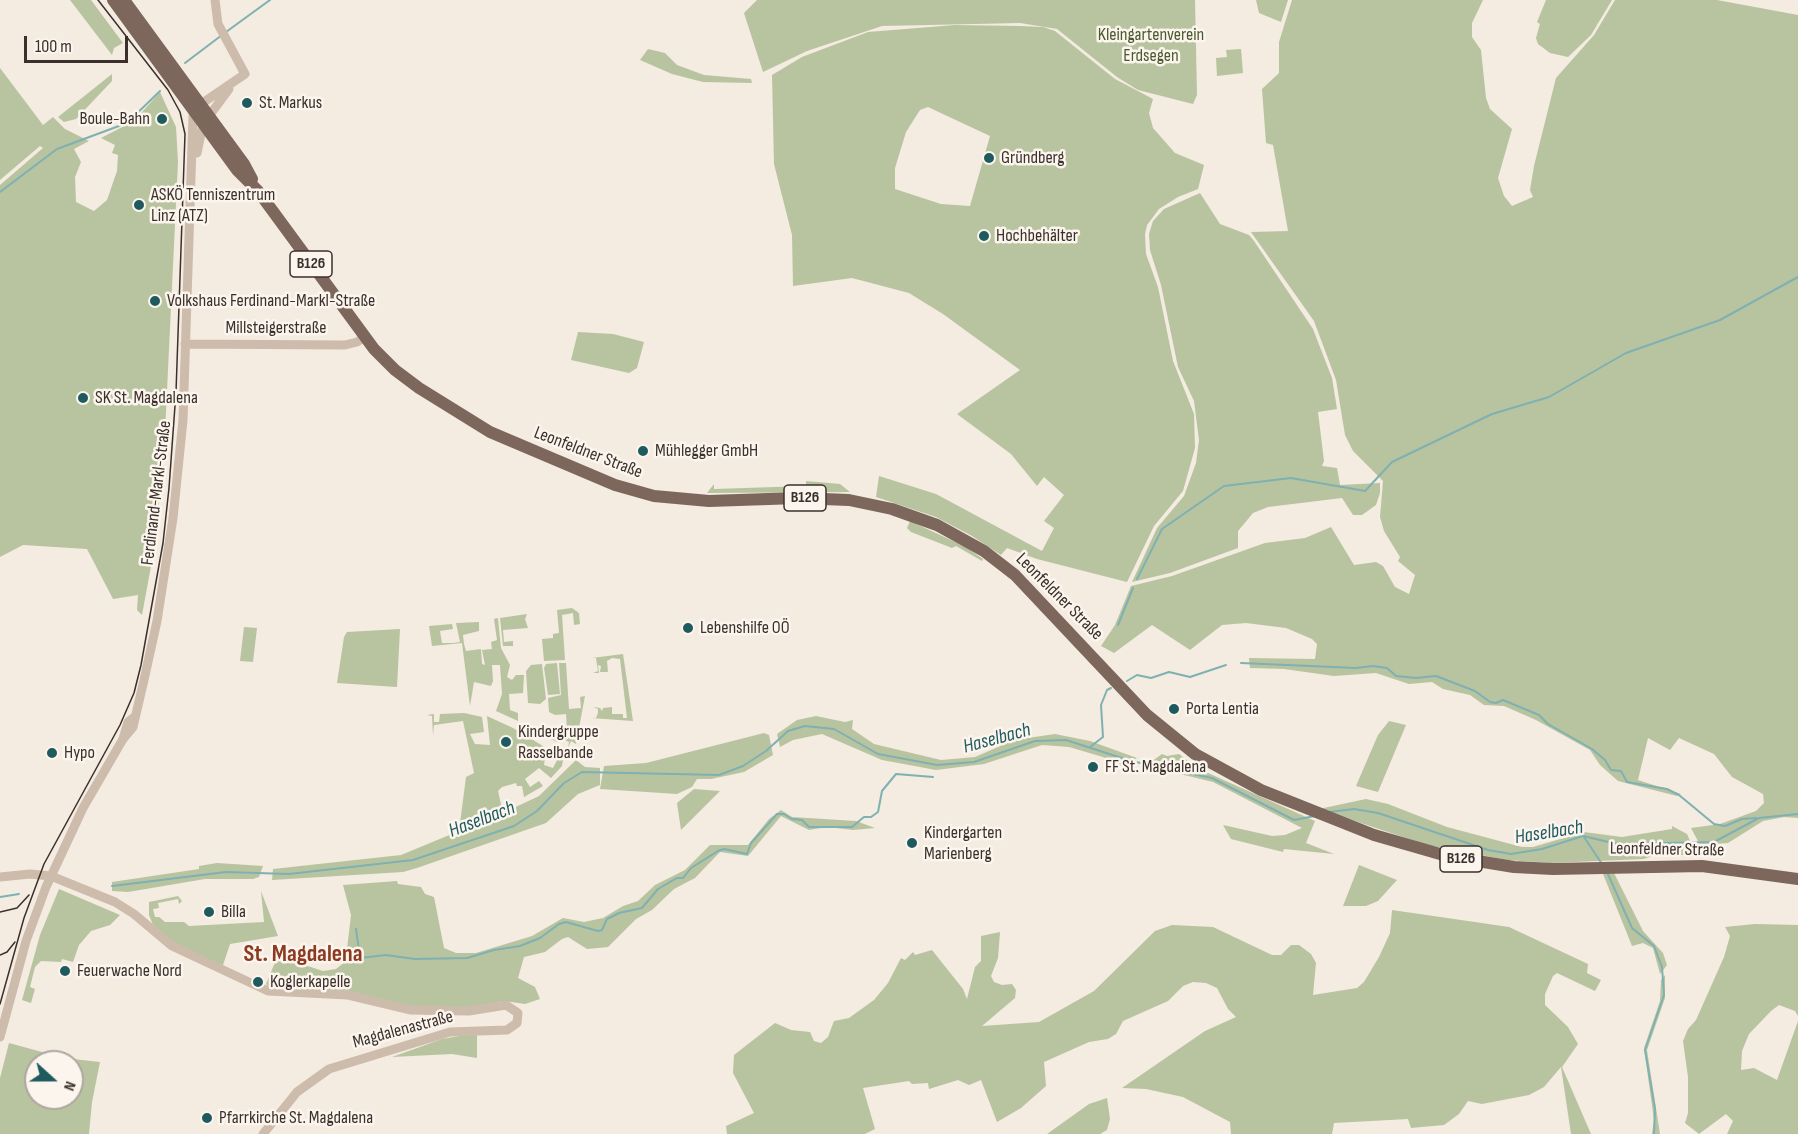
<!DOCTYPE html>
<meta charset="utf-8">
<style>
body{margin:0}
#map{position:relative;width:1798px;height:1134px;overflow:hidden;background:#f4ebe1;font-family:"Sofia Sans Condensed",sans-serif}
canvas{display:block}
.north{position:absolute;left:24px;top:1050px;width:60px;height:60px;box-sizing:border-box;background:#fbf5ee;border:2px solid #aea6a0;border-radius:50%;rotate:111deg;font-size:16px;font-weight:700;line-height:24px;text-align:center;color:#3b302b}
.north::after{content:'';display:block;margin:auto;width:21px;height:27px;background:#1f5a5e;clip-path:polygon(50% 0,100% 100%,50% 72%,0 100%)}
.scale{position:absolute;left:24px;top:36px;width:104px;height:27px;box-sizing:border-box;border:3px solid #3b302b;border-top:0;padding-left:8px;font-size:18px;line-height:21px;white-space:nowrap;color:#3b302b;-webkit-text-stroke:4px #fbf5ee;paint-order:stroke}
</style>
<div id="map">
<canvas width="1798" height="1134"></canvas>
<div class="north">N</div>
<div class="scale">100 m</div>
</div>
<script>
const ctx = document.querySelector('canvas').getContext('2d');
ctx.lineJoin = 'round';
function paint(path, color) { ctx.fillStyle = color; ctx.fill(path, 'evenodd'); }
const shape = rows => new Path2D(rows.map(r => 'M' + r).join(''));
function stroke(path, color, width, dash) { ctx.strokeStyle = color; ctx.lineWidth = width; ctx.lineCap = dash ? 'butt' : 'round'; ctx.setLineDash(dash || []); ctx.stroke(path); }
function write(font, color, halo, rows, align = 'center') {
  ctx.font = font + ' "Sofia Sans Condensed",sans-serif'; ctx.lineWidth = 5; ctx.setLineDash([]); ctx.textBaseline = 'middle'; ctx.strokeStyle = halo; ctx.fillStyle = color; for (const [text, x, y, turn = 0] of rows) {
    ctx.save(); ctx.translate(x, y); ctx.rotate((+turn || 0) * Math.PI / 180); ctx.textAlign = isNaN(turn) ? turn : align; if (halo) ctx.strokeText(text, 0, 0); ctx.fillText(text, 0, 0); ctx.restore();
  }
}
paint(shape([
 [70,0,91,0,123,43,114,48,112,55],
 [757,0,1195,0,1197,95,1193,104,1138,90,1117,77,1057,29,1020,23,882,26,807,51,763,72,744,13],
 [1256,0,1288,0,1281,22,1259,13],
 [1292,0,1483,0,1472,23,1472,37,1481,50,1486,98,1490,109,1512,129,1498,178,1504,196,1512,206,1533,197,1530,190,1534,166,1556,78,1594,35,1615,0,1717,0,1798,15,1798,818,1784,817,1763,821,1728,843,1700,845,1691,828,1720,824,1756,811,1764,803,1763,794,1732,777,1714,754,1679,738,1670,750,1648,738,1638,780,1681,794,1677,796,1618,781,1600,765,1590,750,1536,720,1504,706,1484,705,1470,695,1443,689,1432,682,1409,684,1376,673,1334,676,1284,669,1250,668,1249,658,1315,659,1317,644,1312,639,1286,628,1246,623,1222,625,1190,650,1152,625,1114,653,1101,646,1115,625,1131,586,1172,576,1265,543,1305,538,1331,527,1354,565,1376,562,1383,566,1395,587,1409,594,1415,575,1398,561,1400,557,1384,531,1380,517,1383,481,1353,451,1345,435,1336,380,1314,321,1251,232,1288,231,1273,145,1266,143,1262,89,1279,73,1279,42],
 [1546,0,1612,0,1591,35,1568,57,1550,53,1538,44,1536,38,1540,24,1537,22],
 [955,25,1020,26,1043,27,1055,31,1115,79,1153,99,1149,113,1153,128,1175,153,1204,165,1198,189,1178,197,1159,209,1147,225,1145,234,1146,254,1158,287,1173,361,1194,414,1195,448,1183,491,1154,526,1127,582,1037,559,1007,548,1001,555,972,536,936,517,876,497,879,476,936,494,1042,551,1054,528,1044,521,1064,495,1044,477,1037,486,1011,454,957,414,1020,370,943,314,909,293,852,278,793,286,792,235,774,164,772,75,802,57,868,32],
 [928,107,990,136,970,206,941,204,895,189,895,168,906,132,920,110],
 [648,49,665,53,677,65,704,75,751,79,752,83,703,82,672,74,640,60],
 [1241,49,1243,73,1217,76,1216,58,1227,57,1226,50],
 [0,68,43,125,53,117,65,129,89,141,74,149,81,162,75,177,76,202,94,211,107,200,117,171,118,155,112,153,115,145,101,138,134,121,160,92,176,127,178,162,164,453,154,550,142,615,137,610,138,595,113,599,87,549,23,545,0,557,0,185,43,148,40,146,0,180],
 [112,74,112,81,76,119,64,122,58,117],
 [1200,193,1220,224,1249,235,1254,241,1313,329,1332,378,1337,409,1318,412,1324,461,1322,466,1337,468,1340,485,1380,483,1380,493,1376,505,1362,515,1353,515,1342,498,1268,507,1253,513,1238,531,1238,548,1170,573,1132,582,1157,528,1184,496,1196,463,1199,440,1194,401,1178,367,1161,285,1150,250,1149,234,1153,221,1164,209],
 [578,332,613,334,644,342,637,368,629,373,571,360],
 [806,481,840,484,850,492,707,493,714,484,714,489,806,486],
 [910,521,966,547,983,559,982,561,956,546,952,548,911,532,907,528],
 [572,608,579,613,580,624,574,625,573,613,562,615,565,660,544,661,542,639,553,638,553,634,559,633,557,610],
 [527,614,525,619,528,628,503,630,504,642,513,641,513,646,503,646,500,618],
 [498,618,501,648,510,665,507,677,512,680,516,675,524,675,523,693,509,694,510,710,518,713,518,721,496,711,502,694,500,665,492,665,493,681,491,686,474,682,470,706,462,643,432,646,429,626,452,624,453,629,440,631,442,643,453,643,460,642,456,623,479,622,479,631,463,635,464,644,466,651,481,649,482,664,485,665,482,650,492,649,491,642,497,640,494,619],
 [244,627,257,628,253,662,240,661],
 [400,629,397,687,337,683,344,637,347,632],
 [623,654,633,721,591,718,596,718,598,713,598,709,593,707,600,708,602,711,603,708,612,707,612,714,623,714,623,718,627,718,620,659,612,658,607,661,608,672,600,672,601,666,598,665,599,673,593,673,598,671,596,658,592,658],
 [557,663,560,694,548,695,544,668,546,664],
 [559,663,566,663,569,709,581,708,580,697,585,696,576,744,571,741,568,748,569,742,559,737,557,742,551,739,551,735,562,734,561,731,567,730,566,714,555,715,549,712,548,698,561,695],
 [542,664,546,699,540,704,528,703,526,671,531,665],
 [464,713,482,717,484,732,470,734,475,744,490,745,487,716,513,728,543,746,546,751,544,765,553,768,557,760,554,757,556,753,563,760,562,766,551,778,539,768,525,779,530,787,539,781,543,786,524,797,522,786,517,786,516,783,502,787,498,791,503,813,539,796,576,760,585,767,600,768,600,785,578,794,546,823,417,868,403,872,272,880,273,869,401,855,459,831,466,777,474,773,463,721,434,725,433,735,432,716,427,715,434,714,434,722,439,722,440,714],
 [816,716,845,722,853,720,852,729,874,744,941,760,975,757,1014,740,1055,734,1090,741,1137,758,1121,766,1103,757,1069,747,1042,745,984,764,936,770,882,760,822,734,793,740,780,747,777,734,797,720],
 [1389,721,1406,725,1378,792,1356,786,1378,735],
 [764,733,769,735,773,755,744,772,711,779,697,779,692,787,677,794,600,789,604,766,646,763],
 [1162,754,1167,756,1179,754,1197,768,1315,821,1306,843,1334,854,1284,849,1283,852,1231,839,1223,825,1272,836,1285,835,1302,828,1213,782,1180,774,1137,772],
 [694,789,720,791,681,830,677,803],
 [1366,799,1388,804,1447,827,1522,847,1533,847,1584,832,1622,837,1672,829,1672,826,1687,834,1693,848,1688,855,1655,855,1644,859,1551,863,1507,860,1427,845,1319,809],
 [781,810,792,817,856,821,875,828,853,830,827,827,809,830,781,816,748,856,720,852,695,878,674,889,652,910,636,919,608,947,587,949,568,937,562,939,545,952,524,957,518,978,535,987,540,999,525,1004,504,1001,462,1008,429,1008,268,987,266,984,281,948,292,961,323,971,336,969,346,961,350,955,347,949,351,915,343,885,397,881,398,884,421,887,425,894,434,897,444,948,456,953,476,953,532,936,563,918,584,922,603,918,623,906,638,901,655,885,685,870,710,845,748,845,769,819],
 [217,863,263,866,259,877,253,879,205,879,128,892,112,891,112,882,199,869,199,866],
 [1359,865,1397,880,1378,901,1366,906,1343,906],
 [1614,873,1643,931,1663,953,1667,965,1660,974,1653,948,1643,943,1632,946,1603,874],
 [59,889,120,915,110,925,91,931,79,945,73,962,62,959,61,962,41,961,35,967,30,987,35,989,31,1003,22,1000,40,935],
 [261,891,278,936,230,944,222,968,181,948,153,925,149,915,149,902,178,896,182,901,179,904,178,899,158,903,159,908,153,909,155,917,159,917,165,922,184,922,189,926,264,922],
 [1392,910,1509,927,1588,964,1587,973,1601,980,1595,991,1557,973,1553,976,1545,994,1545,1005,1568,1027,1578,1044,1562,1067,1591,1134,1571,1134,1561,1067,1544,1087,1529,1095,1482,1104,1468,1101,1459,1114,1444,1125,1411,1128,1408,1119,1334,1123,1332,1134,1231,1134,1230,1122,1183,1097,1146,1089,1122,1088,1205,1031,1236,1017,1228,1009,1217,988,1206,983,1193,982,1183,986,1168,1001,1123,1021,1116,1034,1108,1039,1089,1042,1044,1062,1046,1086,1021,1108,997,1122,981,1080,969,1085,958,1080,929,1089,928,1083,912,1084,909,1081,863,1088,875,1129,865,1134,727,1134,726,1126,754,1113,733,1073,734,1055,775,1023,791,1030,810,1032,814,1041,821,1043,828,1037,834,1021,849,1018,874,1000,888,983,901,958,905,960,913,952,915,955,932,950,963,989,967,999,975,967,981,961,981,936,1000,932,998,958,991,976,994,982,1002,985,1012,984,1016,990,1015,998,982,1026,1039,1022,1094,991,1155,931,1172,925,1213,927,1272,955,1281,955,1291,945,1299,945,1311,954,1316,963,1313,995,1357,988,1364,982,1379,957,1390,933],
 [1755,924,1798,925,1798,1016,1795,1011,1779,1005,1771,1011,1749,1034,1742,1051,1741,1070,1754,1068,1777,1080,1798,1021,1798,1134,1727,1134,1733,1121,1726,1114,1699,1134,1685,1123,1688,1113,1688,1077,1683,1041,1688,1029,1696,1020,1724,957,1730,936,1725,927],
 [1665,975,1665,998,1647,1050,1660,1134,1652,1134,1654,1120,1644,1048,1660,1001,1661,980],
 [477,1033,477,1058,452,1054,392,1057,442,1039],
 [9,1043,64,1058,100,1062,92,1102,89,1134,0,1134,0,1078],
 [36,1062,72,1062,72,1098,36,1098],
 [1107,1098,1110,1119,1107,1130,1100,1134,1047,1134,1089,1104]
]), '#b8c4a0');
stroke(shape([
 [226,32,270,0],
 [185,63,222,35],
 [0,192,57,149,127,123,160,91],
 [1137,579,1162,529,1224,486,1291,478,1365,491,1392,462,1492,414,1549,397,1626,353,1720,320,1798,277],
 [1118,625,1133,588],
 [1241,663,1356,668,1373,666,1387,668,1396,676,1416,678,1436,676,1475,691,1490,702,1496,703,1503,700,1539,715,1548,724,1592,749,1605,760,1611,770,1621,771,1627,782,1667,789,1679,795,1714,824,1725,826,1742,819,1756,818],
 [1127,681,1137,675,1151,678,1169,672,1190,677,1226,665],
 [1090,747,1103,737,1101,705,1107,690,1111,688],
 [1329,812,1354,809,1378,813,1488,850,1511,854,1542,849,1583,836,1617,844,1714,842,1759,818,1798,814],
 [1584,837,1602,864],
 [1607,872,1632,928,1654,946,1662,967,1664,995,1645,1050,1655,1109,1654,1134],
 [112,886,226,872,289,874,413,860,514,826,537,811,564,783,582,772,719,775,743,766,766,751,788,731,805,726,834,729,878,754,937,765,974,762,1035,741,1066,740,1131,761,1212,778,1294,820,1315,816],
 [0,897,19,894],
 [356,929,360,958,386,955,415,959,467,958,494,950,520,946,540,938,559,924,566,922,598,931,602,930,607,919,619,913,642,908,658,889,677,878,683,878,691,868,718,851,724,849,747,854,751,843,777,814,784,814,792,819,802,820,809,827,852,827,864,817,871,817,878,812,882,791,896,774,933,777]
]), '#7fb0b2', 2);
stroke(shape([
 [197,153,203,124,229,89],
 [185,344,345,345,357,342,365,337],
 [123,739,133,727,144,680,157,621,173,518,183,420,193,116,201,104,245,74,218,24,215,0],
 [0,877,30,874,51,876,115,902,134,914,172,946,268,991,348,995,411,1010,469,1011,506,1005,518,1013,517,1023,507,1030,450,1032,329,1069,297,1092,263,1134],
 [0,1037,26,941,46,887,83,808,123,739,128,722,133,718]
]), '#cdbbac', 9);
stroke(shape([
 [113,0,237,170,258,191,374,349,395,370,419,388,490,432,615,485,654,496,709,501,798,498,849,500,892,509,937,525,984,551,1015,575,1147,715,1195,754,1261,790,1374,835,1447,856,1514,867,1553,869,1702,866,1798,879],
 [124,0,244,164,252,179]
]), '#7d675c', 12);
stroke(shape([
 [0,912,17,908,29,895],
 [0,955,7,952,15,942],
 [0,1004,24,918,44,864,120,725,134,693,141,665,163,543,169,488,176,392,185,134,180,112,168,90,98,0]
]), '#3b302b', 1.5);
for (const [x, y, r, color] of [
 [247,103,6,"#1f5a5e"],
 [162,119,6,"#1f5a5e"],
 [989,158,6,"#1f5a5e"],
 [139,205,6,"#1f5a5e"],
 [984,236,6,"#1f5a5e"],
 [155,301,6,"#1f5a5e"],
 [83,398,6,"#1f5a5e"],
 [643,451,6,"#1f5a5e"],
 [688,628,6,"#1f5a5e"],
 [1174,709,6,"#1f5a5e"],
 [506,742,6,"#1f5a5e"],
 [52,753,6,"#1f5a5e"],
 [1093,767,6,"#1f5a5e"],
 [912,843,6,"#1f5a5e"],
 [209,912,6,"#1f5a5e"],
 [65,971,6,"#1f5a5e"],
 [258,982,6,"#1f5a5e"],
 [207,1118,6,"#1f5a5e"]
]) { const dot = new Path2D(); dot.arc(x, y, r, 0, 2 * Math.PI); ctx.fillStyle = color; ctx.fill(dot); stroke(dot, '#fbf5ee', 2); }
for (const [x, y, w] of [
 [311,264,42],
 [805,498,42],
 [1461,859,42]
]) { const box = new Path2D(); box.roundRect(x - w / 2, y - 13, w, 26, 4.5); ctx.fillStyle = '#fbf5ee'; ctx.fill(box); stroke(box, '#3b302b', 1.5); }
write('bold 16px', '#3b302b', null, [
 ["B126",311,264],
 ["B126",805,498],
 ["B126",1461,859]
]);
write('18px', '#4a5a2e', '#fbf5ee', [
 ["Kleingartenverein",1151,35],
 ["Erdsegen",1151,56]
]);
write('18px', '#3b302b', '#fbf5ee', [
 ["St. Markus",259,103],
 ["Boule-Bahn",150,119,"right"],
 ["Gründberg",1001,158],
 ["ASKÖ Tenniszentrum",151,195],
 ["Linz (ATZ)",151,216],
 ["Hochbehälter",996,236],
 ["Volkshaus Ferdinand-Markl-Straße",167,301],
 ["SK St. Magdalena",95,398],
 ["Mühlegger GmbH",655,451],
 ["Lebenshilfe OÖ",700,628],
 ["Porta Lentia",1186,709],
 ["Kindergruppe",518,732],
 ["Rasselbande",518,753],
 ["Hypo",64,753],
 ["FF St. Magdalena",1105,767],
 ["Kindergarten",924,833],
 ["Marienberg",924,854],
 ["Billa",221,912],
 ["Feuerwache Nord",77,971],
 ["Koglerkapelle",270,982],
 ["Pfarrkirche St. Magdalena",219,1118]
], 'left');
write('18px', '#3b302b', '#fbf5ee', [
 ["Millsteigerstraße",276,328],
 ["Leonfeldner Straße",588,453,21],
 ["Ferdinand-Markl-Straße",157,493,-83],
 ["Leonfeldner Straße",1059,597,45],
 ["Leonfeldner Straße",1667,850,1],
 ["Magdalenastraße",403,1030,-15]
]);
write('italic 20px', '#1f5a5e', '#fbf5ee', [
 ["Haselbach",997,739,-15],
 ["Haselbach",482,820,-21],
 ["Haselbach",1549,833,-9]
]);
write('bold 24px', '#8c3b22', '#fbf5ee', [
 ["St. Magdalena",303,955]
]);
</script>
